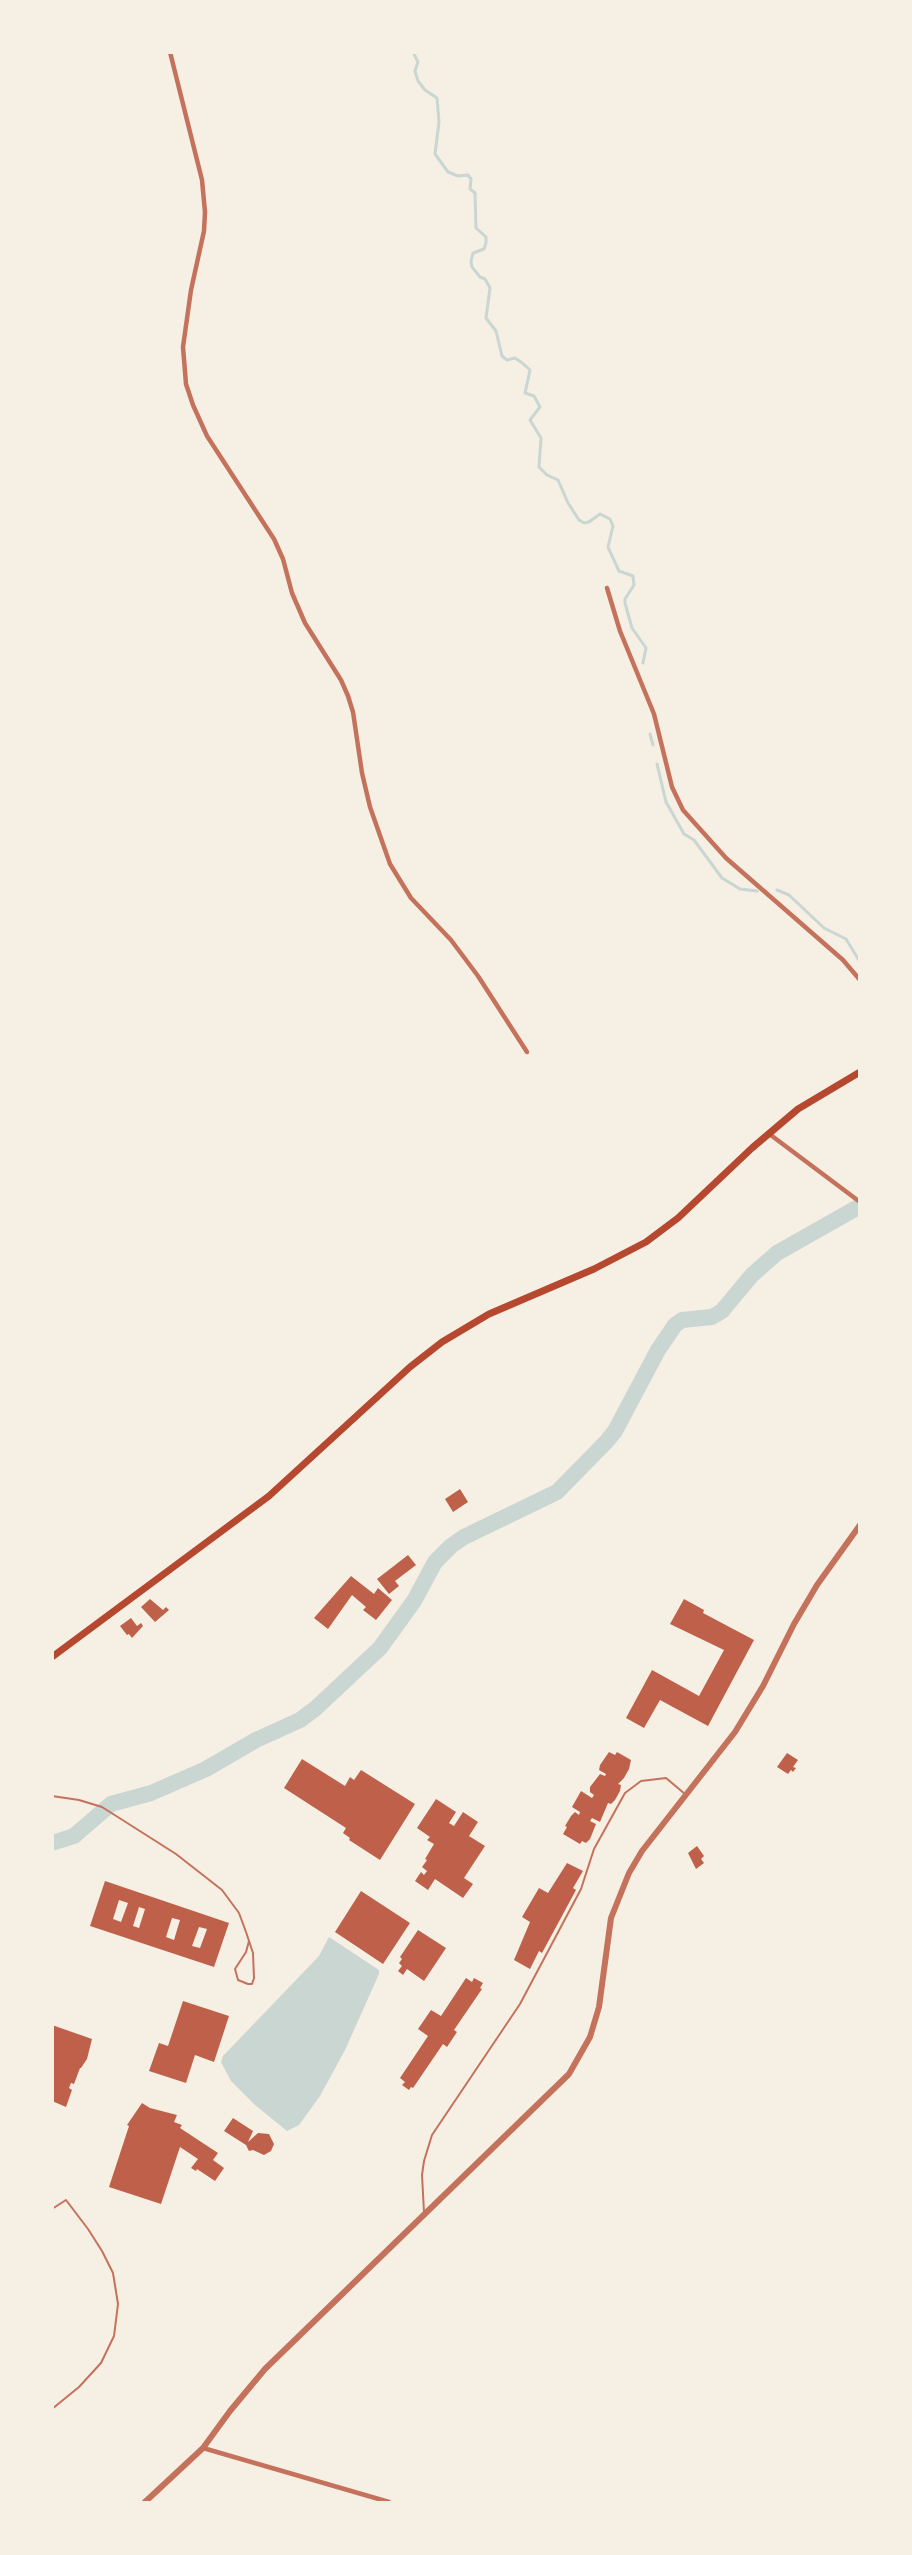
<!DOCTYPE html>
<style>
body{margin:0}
#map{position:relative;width:912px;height:2555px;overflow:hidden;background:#f6efe4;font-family:"Nunito Sans",sans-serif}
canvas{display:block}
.frame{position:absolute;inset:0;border:54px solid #f6efe4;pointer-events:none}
</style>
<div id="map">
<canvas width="912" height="2555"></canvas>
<div class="frame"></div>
</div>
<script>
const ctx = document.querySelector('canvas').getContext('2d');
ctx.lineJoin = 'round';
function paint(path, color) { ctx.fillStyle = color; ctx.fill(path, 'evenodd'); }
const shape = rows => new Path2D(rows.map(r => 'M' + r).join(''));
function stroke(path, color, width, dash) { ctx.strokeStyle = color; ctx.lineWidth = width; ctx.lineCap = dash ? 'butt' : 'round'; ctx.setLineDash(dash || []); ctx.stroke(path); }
paint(shape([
 [329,1937,379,1970,379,1974,345,2050,320,2096,299,2125,287,2131,255,2105,231,2081,221,2062,223,2056,319,1956]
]), '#c9d6d2');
stroke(shape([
 [413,52,418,62,415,71,418,81,425,90,437,98,439,122,435,154,448,172,458,176,468,175,471,179,470,189,475,193,476,228,486,237,486,243,484,249,473,253,471,261,472,267,480,277,485,279,490,288,486,318,496,331,502,356,507,360,515,358,521,362,530,370,525,393,534,396,540,407,530,420,541,438,539,467,547,475,558,480,568,503,579,520,584,523,589,522,600,514,610,519,613,526,608,547,619,571,633,576,634,585,625,599,625,603,632,628,646,648,643,663],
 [650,734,653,745],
 [657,764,666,802,684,834,694,840,722,878,740,889,757,891],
 [777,890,789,895,824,928,846,939,860,962]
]), '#c9d6d2', 3);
stroke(shape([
 [52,1843,74,1836,111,1804,151,1793,206,1769,256,1740,300,1720,316,1708,380,1648,414,1601,435,1562,451,1546,464,1537,557,1492,607,1441,615,1431,658,1350,675,1325,682,1320,712,1317,722,1311,752,1275,777,1253,860,1206]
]), '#c9d6d2', 16);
paint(shape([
 [460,1489,468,1502,453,1512,445,1499],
 [408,1555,416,1565,395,1581,399,1586,389,1594,377,1579],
 [351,1576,374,1594,378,1588,392,1600,376,1620,363,1610,366,1607,352,1595,328,1629,314,1618],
 [150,1599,163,1610,166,1607,169,1610,155,1622,141,1607],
 [684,1599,704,1610,703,1613,754,1640,708,1726,660,1700,644,1728,626,1718,652,1670,699,1696,724,1650,670,1624],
 [131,1618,137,1626,141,1623,143,1626,132,1638,129,1634,127,1635,120,1626],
 [609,1752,615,1755,617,1752,631,1760,629,1769,624,1778,618,1784,621,1785,620,1791,615,1800,611,1804,608,1803,600,1822,592,1818,590,1821,596,1824,590,1839,586,1843,582,1841,580,1844,563,1834,567,1827,565,1826,571,1816,575,1812,579,1815,580,1812,572,1807,581,1791,592,1798,594,1795,590,1792,590,1787,600,1774,605,1776,606,1774,599,1770,600,1765],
 [787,1753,798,1760,793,1767,796,1768,793,1772,791,1770,788,1774,777,1767],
 [302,1759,345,1786,350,1777,354,1780,361,1770,415,1804,380,1860,349,1840,350,1838,343,1833,346,1828,284,1788],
 [436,1799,456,1812,449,1823,454,1826,463,1812,478,1822,469,1836,485,1846,464,1878,473,1884,463,1898,435,1879,428,1890,415,1881,421,1872,424,1875,427,1871,422,1867,427,1860,425,1859,434,1844,427,1840,430,1837,417,1828],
 [697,1846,704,1856,701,1859,704,1863,696,1869,688,1853],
 [567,1863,583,1871,573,1888,576,1890,542,1953,539,1951,530,1969,514,1960,530,1922,522,1917,539,1888,548,1893],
 [105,1881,229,1923,214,1967,90,1926],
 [119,1900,128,1903,121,1922,113,1919],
 [139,1907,145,1909,139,1928,133,1926],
 [172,1918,180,1920,174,1940,166,1937],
 [199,1927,207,1929,200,1948,192,1946],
 [361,1891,410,1923,383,1964,335,1932],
 [418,1930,446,1948,424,1981,407,1969,403,1975,398,1971,402,1966,399,1963,402,1959,400,1957],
 [466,1978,472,1982,474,1978,483,1983,480,1988,482,1989,454,2030,457,2032,447,2047,443,2044,413,2088,411,2087,409,2090,402,2085,405,2082,400,2078,428,2036,418,2029,431,2010,441,2016],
 [183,2001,229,2016,214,2062,195,2055,186,2083,149,2071,159,2043,168,2046],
 [52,2025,92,2039,87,2059,81,2068,80,2068,74,2084,71,2083,69,2088,72,2090,66,2107,52,2101],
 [142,2103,150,2108,177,2115,174,2122,182,2125,180,2128,218,2153,213,2160,224,2168,215,2181,197,2169,196,2171,191,2168,198,2159,180,2147,161,2204,109,2187,129,2126,127,2125],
 [233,2118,253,2131,248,2142,258,2133,269,2134,274,2144,271,2151,264,2155,253,2150,249,2151,246,2145,224,2131]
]), '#bf614a');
stroke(shape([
 [52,1796,79,1800,102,1807,176,1854,222,1890,239,1913,246,1932,253,1953,254,1978,252,1984,248,1984,238,1980,235,1969,246,1952,249,1941],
 [52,2209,66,2200,88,2229,102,2251,113,2273,118,2304,114,2336,101,2363,79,2387,52,2409],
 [424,2212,422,2175,424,2161,432,2135,520,2004,581,1889,594,1849,625,1793,641,1781,666,1778,685,1794]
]), '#c5725c', 2);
stroke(shape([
 [170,52,202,180,205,212,204,231,191,290,183,347,186,384,193,405,207,436,274,539,283,559,292,593,305,623,341,680,348,696,353,712,362,773,370,807,390,864,411,898,451,940,478,976,527,1052],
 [607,588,620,631,654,714,672,787,683,810,726,858,843,960,860,980],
 [768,1133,860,1202],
 [203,2448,389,2502]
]), '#c5725c', 4.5);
stroke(shape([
 [145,2502,203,2448,230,2411,265,2369,569,2074,590,2037,599,2007,611,1918,629,1873,642,1851,735,1732,763,1686,794,1624,817,1585,860,1525]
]), '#c5725c', 6);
stroke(shape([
 [52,1657,269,1496,410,1367,442,1342,489,1314,594,1269,646,1242,678,1218,752,1148,798,1109,860,1072]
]), '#b5482f', 7);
</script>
